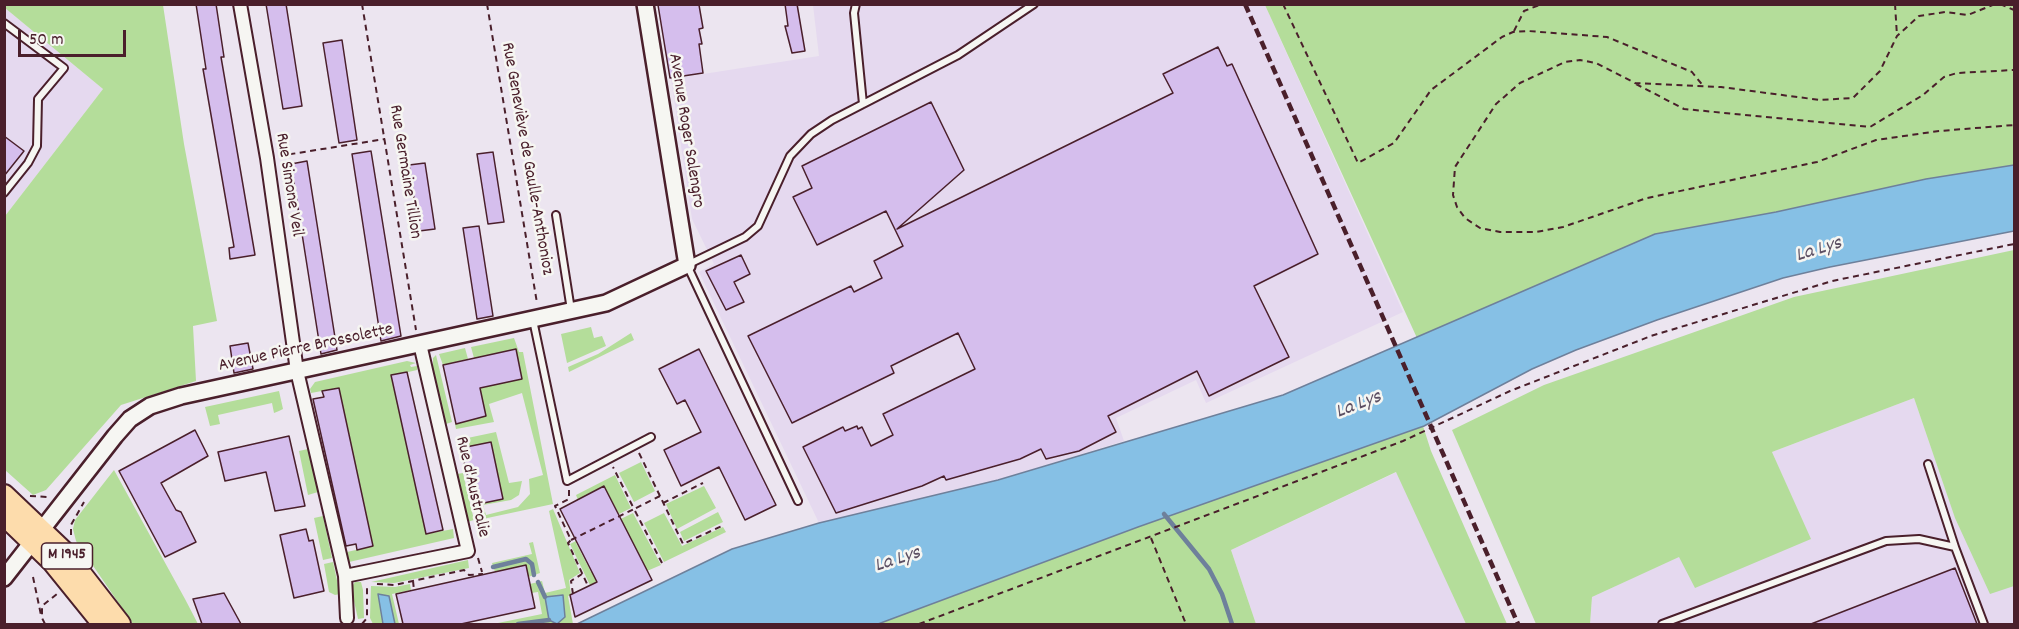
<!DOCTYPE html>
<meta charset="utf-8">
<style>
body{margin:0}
#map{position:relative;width:2019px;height:629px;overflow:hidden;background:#ece5f0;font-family:Dekko,sans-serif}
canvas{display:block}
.frame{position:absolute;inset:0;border:6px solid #4a1f2b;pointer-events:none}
.scale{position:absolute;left:18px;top:30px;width:108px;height:27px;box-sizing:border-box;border:3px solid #4a1f2b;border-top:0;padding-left:8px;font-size:18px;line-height:21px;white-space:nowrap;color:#4a1f2b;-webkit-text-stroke:4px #f6f6f2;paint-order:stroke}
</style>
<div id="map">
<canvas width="2019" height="629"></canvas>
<div class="frame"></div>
<div class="scale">50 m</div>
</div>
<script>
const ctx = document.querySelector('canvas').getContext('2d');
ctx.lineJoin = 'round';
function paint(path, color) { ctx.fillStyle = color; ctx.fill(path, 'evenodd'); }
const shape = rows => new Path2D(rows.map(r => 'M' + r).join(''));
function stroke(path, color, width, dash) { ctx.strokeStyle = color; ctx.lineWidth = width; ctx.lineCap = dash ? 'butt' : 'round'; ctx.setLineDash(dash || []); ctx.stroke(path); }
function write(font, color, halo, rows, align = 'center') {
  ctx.font = font + ' Dekko,sans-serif'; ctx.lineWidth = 5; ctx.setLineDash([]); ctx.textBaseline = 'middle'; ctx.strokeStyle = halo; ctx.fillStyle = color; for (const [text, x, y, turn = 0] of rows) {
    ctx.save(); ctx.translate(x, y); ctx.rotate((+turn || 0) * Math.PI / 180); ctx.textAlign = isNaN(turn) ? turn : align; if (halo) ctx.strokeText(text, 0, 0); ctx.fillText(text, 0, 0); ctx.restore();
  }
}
paint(shape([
 [813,5,1265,5,1403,312,1206,403,1196,380,1116,418,1124,441,998,480,819,523,699,272,714,264,692,219,671,79,819,56],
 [5,8,103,89,5,216],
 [1914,398,1955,517,2014,493,2014,624,1590,624,1592,597,1680,556,1810,539,1772,452],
 [1397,472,1466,624,1256,624,1231,550]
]), '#e5d9ef');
paint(shape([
 [5,4,163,5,184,144,217,321,193,326,196,381,121,405,46,490,33,495,5,470,5,216,103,89,5,8],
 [1265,5,2014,5,2014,165,1926,179,1776,212,1655,234,1417,338],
 [2014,250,2014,586,1990,594,1955,518,1914,398,1772,452,1811,539,1695,588,1679,557,1592,597,1590,624,1536,624,1452,430,1544,385,1794,297],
 [591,327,594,338,602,336,606,346,567,363,561,334],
 [631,333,634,340,569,372,568,367,598,354],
 [514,338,519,352,523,352,553,504,478,520,474,505,503,499,491,443,461,448,458,440,496,432,509,483,522,481,519,495,511,500,483,505,486,515,518,507,530,494,529,479,543,475,522,393,489,404,494,422,456,429,455,424,486,416,480,388,522,378,516,349,474,358,471,347],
 [465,348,468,359,443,365,439,354],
 [436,355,452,422,446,424,433,369,433,358],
 [407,361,416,363,410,365,411,367,417,366,417,370,391,376,427,534,453,529,454,538,349,562,347,552,373,546,342,402,338,388,311,393,310,389,315,382],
 [279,391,283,409,279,411,274,413,272,403,218,415,220,424,210,426,205,407],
 [1423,426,1431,451,1507,624,1466,624,1396,472,1231,550,1256,624,878,624,1138,527],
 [308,449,318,492,308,495,299,451],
 [641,462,655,491,634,502,619,473],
 [114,470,185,599,198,624,133,624,76,541,73,529,75,520],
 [463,473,474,520,467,522,457,474],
 [615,475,631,508,619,514,604,486,578,500,576,495],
 [704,486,716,508,677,529,666,504],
 [553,509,580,573,569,580,571,595,568,596,573,624,493,624,542,614,538,592,531,593,530,584,542,581,545,593,566,588,549,511],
 [718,512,723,522,684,541,680,532],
 [633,513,661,565,647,571,622,521,576,543,591,572,604,566,608,576,590,585,570,544],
 [664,513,682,546,723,527,726,532,664,562,644,523],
 [323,516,332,558,323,560,314,518],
 [533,542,540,573,528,577,525,565,495,572,492,563,532,554,529,543],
 [468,560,469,568,394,583,371,582],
 [333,562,340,594,335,595,329,592,324,564],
 [355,582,361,582,363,590,364,618,358,619,351,588],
 [410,584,411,590,392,594,399,624,373,624,370,618,371,586,395,587]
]), '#b4dd9a');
const water = shape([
 [2014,165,2014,231,1830,267,1783,278,1657,320,1576,350,1532,369,1424,426,1138,527,878,624,577,624,732,549,819,523,998,480,1283,395,1655,234,1776,212,1926,179,2014,165],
 [378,594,389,596,395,624,383,624,378,594],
 [563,595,565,617,557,624,549,620,545,597,563,595]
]);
paint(water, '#86c0e5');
stroke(water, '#6e809b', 1.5);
stroke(shape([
 [1164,514,1209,569,1222,594,1232,624],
 [493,567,526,559,532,564,534,575],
 [538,582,545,597],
 [518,624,549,620]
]), '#6e809b', 4.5);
const building = shape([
 [196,4,216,4,224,57,221,57,255,255,230,259,229,248,234,247,203,69,206,69,196,4],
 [266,4,286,4,302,106,283,109,266,4],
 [785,4,797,4,805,51,792,53,785,26,788,26,785,4],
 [658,5,699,5,703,28,699,29,702,44,699,44,703,73,670,78,658,5],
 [342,40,357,140,339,143,323,43,342,40],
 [1218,47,1227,66,1232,64,1318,254,1254,286,1289,357,1209,396,1197,371,1108,416,1116,432,1079,451,1046,459,1041,449,1020,459,946,480,944,476,922,486,836,513,803,447,843,427,845,431,857,426,858,429,862,427,871,446,893,435,883,414,975,369,958,333,891,366,894,373,792,423,748,336,851,286,854,292,882,278,874,261,903,246,886,211,817,245,793,197,812,188,802,166,931,102,964,170,897,229,1173,93,1163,74,1218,47],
 [4,136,24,151,4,176,4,136],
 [371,151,401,336,381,341,352,154,371,151],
 [493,152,504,222,488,224,477,154,493,152],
 [307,161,337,350,321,354,291,164,307,161],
 [425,163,435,229,419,231,409,165,425,163],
 [479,226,493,316,477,319,463,228,479,226],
 [741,255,750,274,734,282,744,302,726,310,706,271,741,255],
 [248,343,253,369,234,373,230,346,248,343],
 [516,349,522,379,480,388,486,416,456,424,443,365,516,349],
 [699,349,776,505,745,520,719,467,681,486,664,450,701,432,685,400,677,404,659,369,699,349],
 [407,372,443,530,426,534,391,375,407,372],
 [339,388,373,546,357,550,356,544,346,546,313,399,324,397,322,391,339,388],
 [195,430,208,456,161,483,176,510,181,512,196,542,165,557,119,471,195,430],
 [289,436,305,506,275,511,266,472,225,481,218,452,289,436],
 [491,442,503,499,474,505,461,448,491,442],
 [604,486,652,580,575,617,570,595,597,582,560,509,604,486],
 [306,529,309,541,313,540,324,591,294,598,280,535,306,529],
 [526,565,535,608,461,624,403,624,396,594,526,565],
 [1955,568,1977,624,1811,624,1955,568],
 [224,593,241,624,202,624,193,599,224,593]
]);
paint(building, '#d5beed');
stroke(building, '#4a1f2b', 1.5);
const service = shape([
 [856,4,854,13,863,104],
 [4,23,64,68,38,99,37,146,28,163,4,193],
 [556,215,571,310],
 [533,320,567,481,651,437],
 [798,501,687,265,745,237,758,226,790,156,811,134,832,120,958,55,1034,4],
 [1955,547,1984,624],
 [1662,624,1886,541,1919,539,1955,547,1928,464]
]);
const minor = shape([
 [240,4,267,158,297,371,345,576,468,551,420,344],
 [345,576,347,618]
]);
const tertiary = shape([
 [4,578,115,436,130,419,150,406,181,396,606,303,687,265,645,4]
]);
const primary = shape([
 [4,495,64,552,120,624],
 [4,515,52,561,103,624]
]);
stroke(service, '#4a1f2b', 10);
stroke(minor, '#4a1f2b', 16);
stroke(tertiary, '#4a1f2b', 20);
stroke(primary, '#4a1f2b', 24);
stroke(shape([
 [362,4,416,330],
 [487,4,537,303],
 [1283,4,1358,163,1394,143,1431,90,1502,37,1513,32,1528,31,1607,37,1692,72,1704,87],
 [1895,4,1897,36],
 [1995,4,1968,15,1945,12,1919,16,1897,36,1880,71,1853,98,1820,100,1721,87,1635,83,1596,63,1580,60,1565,62,1520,83,1496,104,1455,167,1453,195,1457,207,1465,218,1480,228,1500,232,1536,232,1563,227,1647,198,1817,162,1876,140,1939,131,2014,125],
 [2000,4,2014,10],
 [1514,31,1524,11,1542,4],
 [1636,84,1684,109,1870,127,1923,95,1944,77,1957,73,2014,70],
 [279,156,385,139],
 [639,453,660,496],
 [569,490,569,499,555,506,571,540,568,543,588,586],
 [30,496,48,497],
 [663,503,703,483],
 [71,535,71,525,84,502],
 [1151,538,1186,624],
 [571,540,634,509,613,467],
 [478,558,482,572],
 [662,563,634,509,660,496,683,544,724,525],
 [33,577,41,615],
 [413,581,414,590],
 [377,584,394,585,464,570,469,575,483,574],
 [573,594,571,581,582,574],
 [45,624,42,618,42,606,57,594],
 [362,624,367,618,367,584],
 [919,624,1403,441,1510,391,1651,336,1832,281,2014,244]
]), '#4a1f2b', 2, [6, 4.5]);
stroke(service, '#f6f6f2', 6);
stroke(minor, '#f6f6f2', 12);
stroke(tertiary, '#f6f6f2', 15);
stroke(primary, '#fddcac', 20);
stroke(shape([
 [1245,4,1518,624]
]), '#4a1f2b', 4.5, [9, 4.5]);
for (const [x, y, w] of [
 [67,556,51]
]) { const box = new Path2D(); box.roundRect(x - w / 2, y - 13, w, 26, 4.5); ctx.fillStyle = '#f6f6f2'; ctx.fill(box); stroke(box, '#4a1f2b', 1.5); }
write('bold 16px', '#4a1f2b', null, [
 ["M 1945",67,556]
]);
write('18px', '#4a1f2b', '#f6f6f2', [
 ["Avenue Roger Salengro",685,131,81],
 ["Rue Geneviève de Gaulle-Anthonioz",526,159,80],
 ["Rue Germaine Tillion",404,172,81],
 ["Rue Simone Veil",288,185,81],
 ["Avenue Pierre Brossolette",306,349,-12],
 ["Rue d'Australie",471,487,77]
]);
write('italic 20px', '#5c4f63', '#f6f6f2', [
 ["La Lys",1819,251,-17],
 ["La Lys",1359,406,-21],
 ["La Lys",898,561,-18]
]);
</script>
